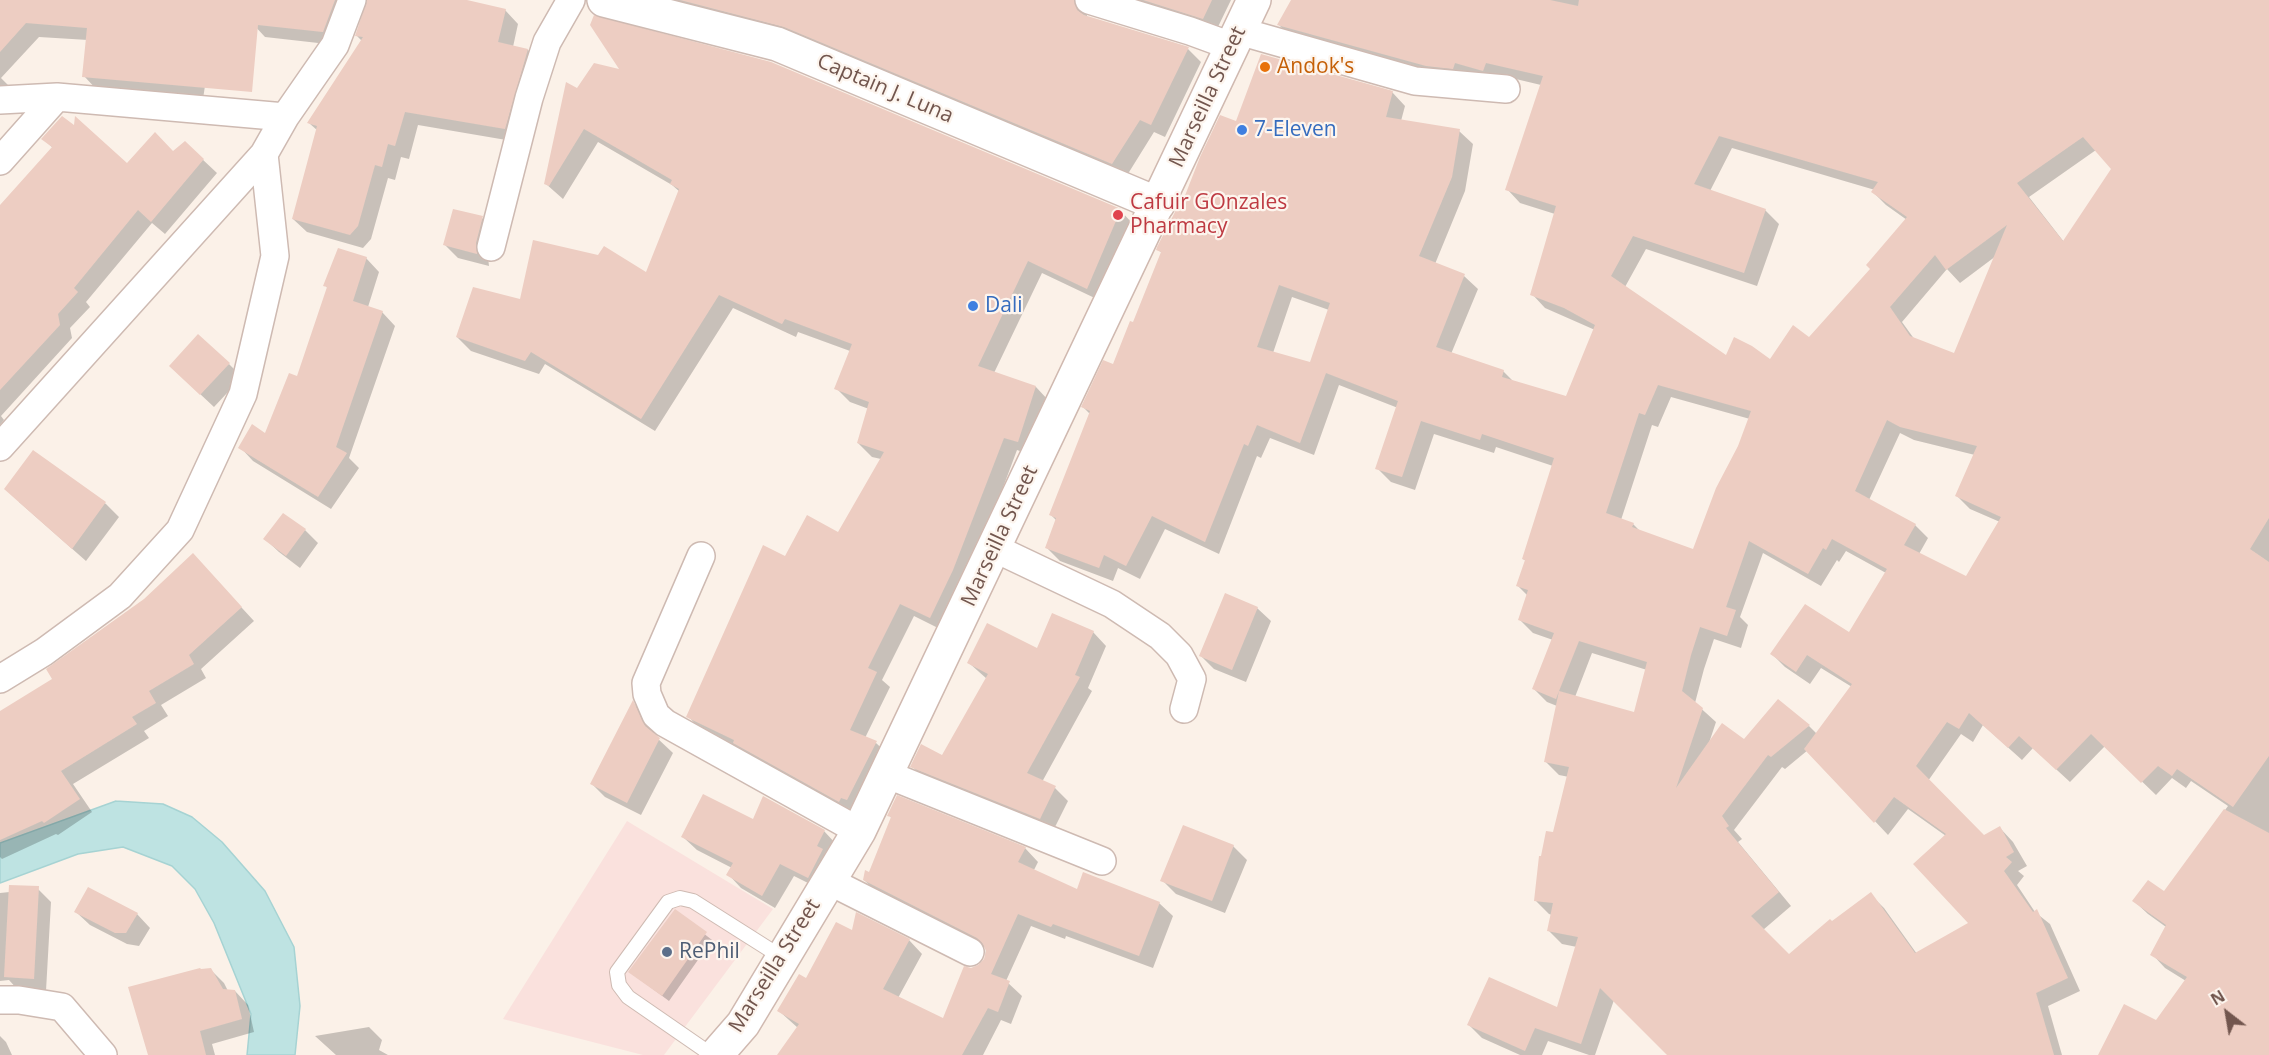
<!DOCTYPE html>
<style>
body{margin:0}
#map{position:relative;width:2269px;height:1055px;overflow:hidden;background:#fbf1e8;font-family:"Open Sans",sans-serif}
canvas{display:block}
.north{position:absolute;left:2197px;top:983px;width:60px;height:60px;-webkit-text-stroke:4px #fdf5ee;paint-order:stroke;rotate:329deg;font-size:16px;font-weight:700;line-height:24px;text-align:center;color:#72564e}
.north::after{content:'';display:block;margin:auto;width:21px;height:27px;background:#72564e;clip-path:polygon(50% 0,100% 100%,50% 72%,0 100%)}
</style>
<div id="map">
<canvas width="2269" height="1055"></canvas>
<div class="north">N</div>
</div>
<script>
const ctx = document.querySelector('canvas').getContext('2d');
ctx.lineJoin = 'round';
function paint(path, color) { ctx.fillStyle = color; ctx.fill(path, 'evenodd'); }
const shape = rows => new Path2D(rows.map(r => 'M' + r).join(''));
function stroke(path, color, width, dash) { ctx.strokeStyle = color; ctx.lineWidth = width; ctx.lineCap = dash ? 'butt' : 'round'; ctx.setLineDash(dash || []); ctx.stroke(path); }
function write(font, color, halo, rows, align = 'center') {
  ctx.font = font + ' "Open Sans",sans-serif'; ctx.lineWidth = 4.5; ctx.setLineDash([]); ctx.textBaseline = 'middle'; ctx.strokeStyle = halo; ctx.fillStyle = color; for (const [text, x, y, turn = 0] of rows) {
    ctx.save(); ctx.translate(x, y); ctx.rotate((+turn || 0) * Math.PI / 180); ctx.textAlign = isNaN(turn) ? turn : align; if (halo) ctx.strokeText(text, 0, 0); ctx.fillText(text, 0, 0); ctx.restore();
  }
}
paint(shape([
 [627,821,773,909,664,1055,643,1055,503,1019]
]), '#fae1dd');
const water = shape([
 [116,801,163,804,192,817,222,842,265,891,294,947,300,1006,295,1055,247,1055,251,1014,214,923,195,889,172,866,123,847,78,854,0,883,0,843,116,801]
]);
paint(water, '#bee3e2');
stroke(water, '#a6d3d3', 1.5);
paint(shape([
 [0,0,218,0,203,99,97,90,84,76,88,40,39,37,1,78,12,89,0,102],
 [256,0,357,0,336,45,265,37,252,23],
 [369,0,461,0,505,10,518,24,513,47,528,50,541,63,518,142,418,125,409,159,401,157,395,180,388,178,371,239,363,248,307,232,293,219,318,131,309,123,362,41,357,36],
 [643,0,1095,0,1087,9,1087,17,1188,49,1201,62,1165,137,1154,132,1126,177],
 [1116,0,1231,0,1216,31],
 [1293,0,2269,0,2269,1055,2099,1055,2156,1022,2186,981,2165,968,2152,954,2166,927,2148,914,2134,901,2164,893,2228,806,2191,781,2186,788,2172,778,2156,795,2105,746,2070,782,2033,748,2022,760,1983,725,1973,742,1961,734,1928,781,1984,837,2000,828,2013,842,2027,866,2018,871,2024,876,2017,885,2035,912,2050,924,2080,991,2048,1006,2062,1055,1669,1055,1614,1000,1595,1055,1589,1055,1548,1041,1542,1055,1520,1055,1482,1038,1468,1024,1558,1009,1577,947,1562,944,1549,931,1552,915,1549,914,1536,901,1569,777,1559,775,1545,761,1557,706,1547,702,1534,689,1553,640,1533,633,1519,619,1528,596,1517,585,1526,561,1523,559,1553,466,1496,447,1494,453,1434,434,1415,490,1391,482,1377,468,1398,408,1339,385,1314,455,1270,438,1261,458,1257,456,1219,554,1165,529,1140,579,1118,568,1113,581,1060,561,1046,547,1056,520,1051,515,1090,414,1083,407,1114,366,1134,324,1162,253,1158,250,1237,123,1392,92,1405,106,1401,121,1459,131,1473,144,1465,191,1435,264,1464,276,1478,289,1451,354,1503,371,1514,382,1567,398,1595,330,1545,308,1532,294,1555,214,1520,203,1507,189,1541,85,1499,75,1466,81,1292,38,1279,25],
 [1732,148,1875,190,1873,192,1886,205,1907,220,1871,269,1809,339,1770,361,1726,357,1625,287,1646,249,1757,286,1779,224,1765,210,1710,191],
 [2096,150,2113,169,2064,242,2029,197],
 [1996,256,1955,354,1915,340,1902,322,1947,269,1960,283],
 [1292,297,1329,310,1311,364,1273,353],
 [1671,397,1750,419,1694,551,1641,532,1633,524,1621,520,1652,425,1658,427],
 [1900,433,1914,440,1975,455,1957,496,1970,509,2000,522,1966,578,1919,554,1928,538,1915,525,1869,500],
 [1846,551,1886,573,1850,634,1772,654,1785,667,1810,684,1821,668,1852,687,1817,734,1809,726,1744,741,1709,743,1716,722,1695,703,1704,669,1714,639,1741,648,1748,625,1740,617,1763,553,1821,586,1837,560,1839,562],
 [1592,653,1647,670,1635,714,1575,697],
 [1808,750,1888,835,1908,809,1946,836,1970,923,1917,954,1884,908,1870,894,1789,956,1763,930,1791,906,1738,842,1742,839,1734,830,1782,767,1785,769],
 [578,90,1120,210,1133,224,1101,301,1042,273,994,373,1036,387,1049,401,1031,455,1017,450,967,584,944,631,914,616,882,680,890,687,865,738,876,743,890,756,853,814,748,756,742,750,701,730,688,716,786,558,839,534,881,459,872,457,858,443,869,409,850,402,836,388,850,351,798,332,796,337,733,308,655,431,545,364,539,374,471,351,457,337,522,301,647,274,680,192,672,185,598,142,563,199,546,184],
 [43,139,127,165,173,153,185,143,217,173,165,234,152,223,86,302,90,307,70,328,72,338,1,416,4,420,0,425,0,207,53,148],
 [482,218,495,231,488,257,489,266,458,258,445,245],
 [366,258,379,272,368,307,382,312,395,326,349,458,359,468,331,509,253,461,240,447,266,435,298,378,328,289,325,285],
 [229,364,242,377,214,407,184,379],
 [33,452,106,504,119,517,86,561,19,502],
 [305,530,318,543,300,568,279,552,265,539],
 [206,569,254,621,201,669,206,678,161,705,168,716,144,731,149,738,73,784,92,812,58,835,56,834,2,859,0,857,0,734,54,679],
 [1257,608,1271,621,1246,682,1214,669,1200,655],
 [1093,632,1106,646,1088,688,1092,691,1042,782,1055,788,1068,801,1053,831,925,780,912,766,943,757,987,679,969,663,1037,650],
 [633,703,646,716,656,737,673,753,641,815,605,797,592,784],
 [889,815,1025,848,1038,862,1034,870,1078,891,1159,903,1173,916,1153,968,1066,936,1065,939,1031,926,1006,981,1022,996,1011,1024,1001,1020,983,1055,779,1055,798,1028,779,1011,854,933,909,940,922,954,898,998,944,1020,972,969,979,967,985,960,986,948,878,893,864,880,870,874,892,819],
 [753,821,824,831,837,845,822,890,794,876,775,908,741,888,728,874,732,868,697,850,683,837],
 [1233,846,1247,860,1225,913,1176,894,1162,880],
 [38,889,51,902,46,991,18,990,9,980,0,981,0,893],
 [675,911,712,940,669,1001,630,972],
 [76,912,137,914,150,928,139,946,127,944,90,925],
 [210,969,224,983,228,991,235,991,248,1005,254,1032,212,1044,215,1055,149,1055],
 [369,1027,382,1040,379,1050,388,1055,336,1055,315,1036],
 [0,1036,6,1042,12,1055,0,1055]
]), '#0003');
paint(shape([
 [0,0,335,0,323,32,258,25,252,92,82,77,87,28,26,23,0,52],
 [367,0,467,0,506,9,498,42,528,49,505,129,405,112,395,146,388,144,382,167,375,165,358,226,350,235,292,219,317,126,307,123,363,37,355,36],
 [680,0,1074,0,1077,10,1084,15,1189,47,1151,125,1140,120,1112,164,784,27],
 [1143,0,1212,0,1203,19],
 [1291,0,1550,0,1578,6,1579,0,2269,0,2269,518,2250,549,2269,562,2269,756,2233,807,2177,769,2172,776,2158,766,2141,783,2091,734,2056,770,2019,736,2008,748,1969,713,1959,729,1947,722,1916,766,1984,835,2000,826,2014,852,2006,857,2012,862,2004,871,2033,912,2037,909,2068,978,2036,993,2054,1055,1667,1055,1600,988,1581,1044,1535,1028,1525,1051,1467,1025,1489,977,1557,1007,1578,937,1547,931,1553,903,1534,901,1539,856,1541,856,1546,831,1553,832,1569,767,1544,762,1559,691,1556,699,1532,689,1554,633,1518,620,1528,590,1516,586,1525,560,1522,559,1554,458,1482,434,1480,440,1421,421,1402,477,1375,469,1398,401,1326,373,1300,443,1257,425,1248,446,1244,444,1205,542,1152,516,1126,566,1104,555,1099,568,1045,548,1056,518,1049,515,1090,411,1081,407,1103,360,1113,364,1130,321,1133,322,1161,252,1156,250,1157,247,1176,210,1179,211,1200,157,1220,115,1236,121,1261,54,1393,91,1386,117,1460,129,1452,177,1419,256,1465,274,1436,347,1504,370,1502,377,1566,396,1595,325,1564,308,1530,295,1556,206,1505,190,1543,76,1486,63,1483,71,1455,63,1453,69,1426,66,1277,25],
 [1719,136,1878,182,1871,192,1907,217,1866,265,1870,269,1809,337,1793,325,1770,359,1752,346,1734,337,1726,355,1611,276,1633,236,1744,273,1766,209,1694,184],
 [2083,137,2111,169,2063,241,2017,183],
 [2007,225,1954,353,1910,336,1890,307,1935,255,1946,270],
 [1279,285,1330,303,1310,362,1257,347],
 [1658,385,1751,411,1738,446,1716,488,1693,549,1632,527,1634,523,1606,513,1639,413,1645,415],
 [1887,420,1900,427,1977,446,1955,496,2001,517,1966,576,1904,545,1916,524,1855,491],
 [1832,539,1887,569,1849,632,1805,604,1770,654,1796,672,1807,655,1852,684,1804,749,1874,823,1894,797,1946,834,1913,864,1968,923,1915,953,1871,892,1832,921,1830,919,1789,954,1751,916,1779,892,1726,828,1729,826,1722,816,1768,755,1771,757,1810,725,1778,699,1744,739,1722,723,1676,788,1703,708,1682,691,1691,655,1700,627,1727,636,1736,610,1726,607,1749,541,1808,574,1823,548,1826,550],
 [1579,641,1647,662,1634,712,1559,691],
 [594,15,771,62,1121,209,1087,289,1028,261,978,366,1036,386,1018,442,1004,438,953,570,930,618,900,604,868,668,877,672,850,730,877,741,847,800,841,798,839,802,733,743,734,740,686,717,763,545,785,556,807,515,838,532,884,452,857,443,869,402,834,389,852,344,785,319,782,324,719,295,641,419,531,352,525,361,456,337,473,287,520,299,533,240,598,255,604,246,646,272,679,189,670,184,672,180,584,129,549,186,544,184,566,82,577,88,594,63,619,69,590,25],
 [62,116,74,125,75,116,127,163,155,132,173,151,185,141,204,159,151,222,138,210,74,288,78,292,58,314,60,325,0,390,0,205,52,147,41,139],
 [453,209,483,216,476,243,477,254,443,245],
 [338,248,367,257,353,301,383,311,336,447,347,453,318,497,238,448,252,424,265,433,289,373,297,376,327,287,323,286],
 [198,334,230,363,200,395,169,366],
 [33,450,106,502,72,549,4,489],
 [283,513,306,529,286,556,263,539],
 [193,553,242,607,189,655,194,664,149,691,156,703,132,717,137,724,61,771,80,799,44,823,42,821,0,840,0,711,52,679,46,669,144,599],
 [1225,593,1258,607,1232,670,1199,656],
 [1052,613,1094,631,1075,675,1080,677,1027,773,1056,786,1040,819,910,767,921,744,942,755,988,674,967,663,987,623,1037,648],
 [633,700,645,726,660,738,627,803,590,784],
 [703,794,753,819,763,796,825,830,817,846,823,849,808,878,780,864,762,896,726,875,733,863,681,837],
 [897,795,1026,847,1018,862,1077,889,1083,872,1160,902,1139,956,1053,924,1051,927,1018,914,991,974,1010,981,998,1012,988,1008,962,1055,777,1055,799,1024,777,1011,799,974,806,978,836,922,852,930,856,912,910,939,883,989,943,1018,964,966,971,968,978,965,984,959,986,951,983,944,977,938,863,880,865,870,869,872,891,817,887,816],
 [2224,809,2269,833,2269,1055,2098,1055,2124,1004,2156,1020,2187,977,2150,955,2166,925,2132,901,2148,880,2164,891],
 [1183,825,1234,845,1212,901,1160,881],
 [9,885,39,886,34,979,4,977],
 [88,887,138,913,126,933,115,933,74,912],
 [675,909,707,932,662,996,628,972],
 [200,968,201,969,211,968,223,989,235,990,242,1019,200,1031,206,1055,148,1055,128,987]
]), '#edcdc2');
const service = shape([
 [712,1055,628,997,619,985,617,972,668,902,680,898,693,901,783,958]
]);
const minor = shape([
 [1089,0,1190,31,1231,46],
 [1239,31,1415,81,1506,89],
 [0,100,57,97],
 [0,161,57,97,285,117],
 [491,247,529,98,547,42,571,0],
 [0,447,264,154,285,117,335,45,352,0],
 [994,548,1112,604,1160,636,1179,655,1192,679,1184,709],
 [701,556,646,683,647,694,656,715,665,723,859,831],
 [0,679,44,652,120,596,180,530,243,394,275,256,264,154],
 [886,774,1102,861],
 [829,881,970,952],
 [0,1000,19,1000,62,1007,103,1055]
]);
const tertiary = shape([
 [604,0,777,44,1158,204]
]);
const secondary = shape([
 [716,1055,743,1024,859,831,1254,0]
]);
stroke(service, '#cebab2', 16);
stroke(minor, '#cebab2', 30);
stroke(tertiary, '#cebab2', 36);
stroke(secondary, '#d0b9b0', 36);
stroke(service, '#fff', 14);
stroke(minor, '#fff', 27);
stroke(tertiary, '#fff', 33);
stroke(secondary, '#fff', 33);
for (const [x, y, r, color] of [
 [1265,67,6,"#e8710a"],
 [1242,130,6,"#3f7fe0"],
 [1118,215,6,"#e0444e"],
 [973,306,6,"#3f7fe0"],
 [667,952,6,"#5c6f8a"]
]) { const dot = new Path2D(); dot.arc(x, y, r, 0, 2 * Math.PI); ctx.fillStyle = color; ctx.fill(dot); stroke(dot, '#fdf5ee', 2); }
write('21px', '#c56008', '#fdf5ee', [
 ["Andok's",1277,67]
], 'left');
write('21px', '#72564e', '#fdf5ee', [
 ["Captain J. Luna",885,89,23],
 ["Marseilla Street",1208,97,-65],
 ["Marseilla Street",1000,536,-65],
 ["Marseilla Street",775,966,-58]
]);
write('21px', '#366cbe', '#fdf5ee', [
 ["7-Eleven",1254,130],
 ["Dali",985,306]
], 'left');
write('21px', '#be3a42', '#fdf5ee', [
 ["Cafuir GOnzales",1130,203],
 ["Pharmacy",1130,227]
], 'left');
write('21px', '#4e5e75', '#fdf5ee', [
 ["RePhil",679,952]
], 'left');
</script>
